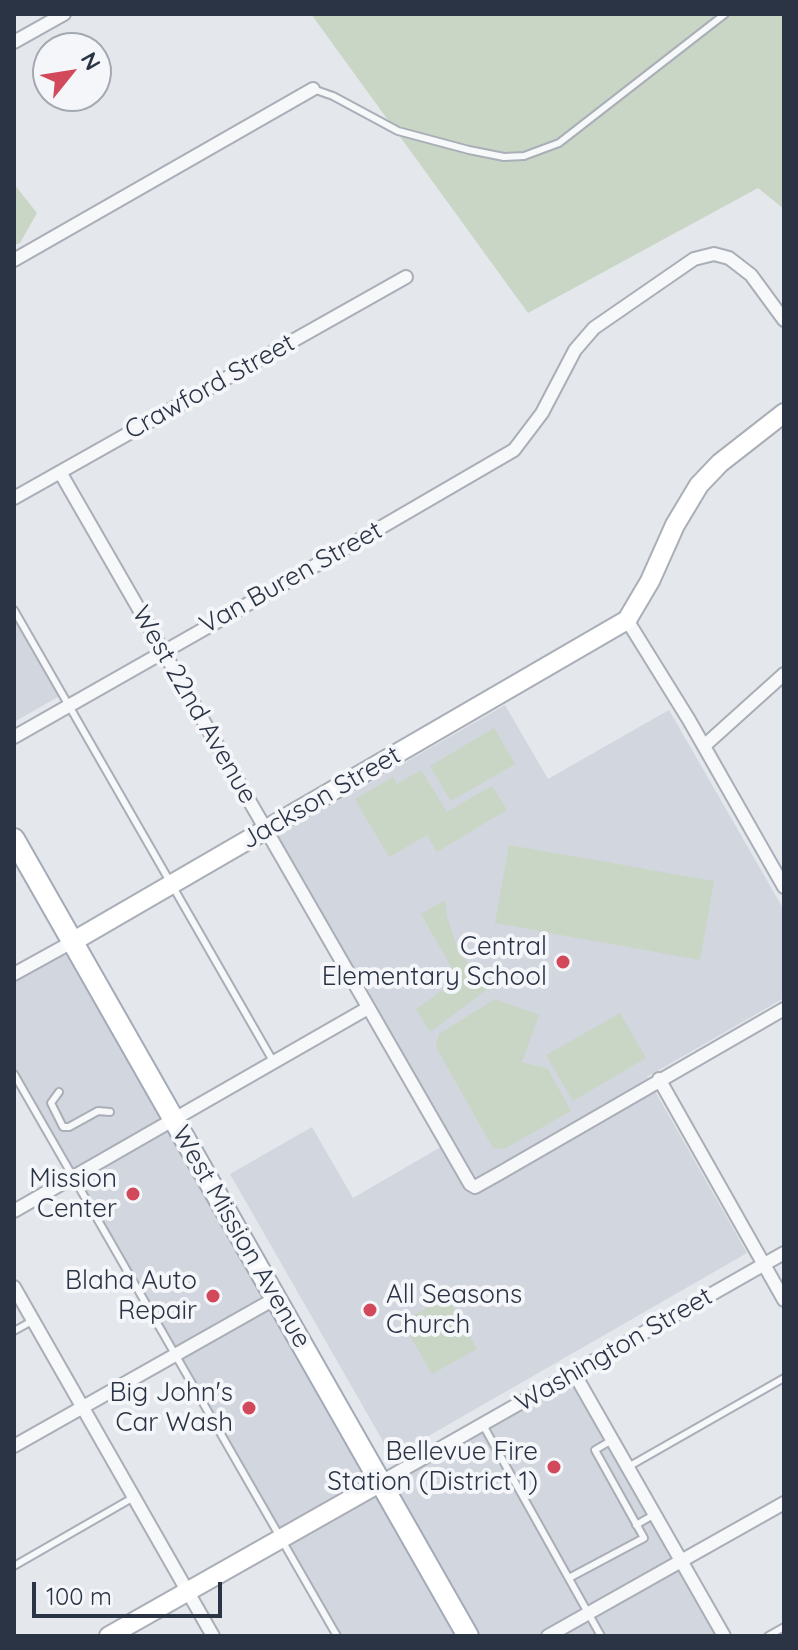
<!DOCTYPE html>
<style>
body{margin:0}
#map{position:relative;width:798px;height:1650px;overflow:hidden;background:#e4e7ec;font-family:Quicksand,sans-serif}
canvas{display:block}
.frame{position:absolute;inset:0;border:16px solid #2b3445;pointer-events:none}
.north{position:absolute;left:32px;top:32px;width:80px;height:80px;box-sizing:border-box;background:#f4f6f9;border:2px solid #a4a8b1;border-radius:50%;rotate:60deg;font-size:22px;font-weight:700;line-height:32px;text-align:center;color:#2b3445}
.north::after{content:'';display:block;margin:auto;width:28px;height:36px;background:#d1495b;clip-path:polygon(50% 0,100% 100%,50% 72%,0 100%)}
.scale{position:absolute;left:32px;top:1582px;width:190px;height:36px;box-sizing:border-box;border:4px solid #2b3445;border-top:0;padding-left:10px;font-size:24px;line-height:28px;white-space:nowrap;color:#2b3445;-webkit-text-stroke:6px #f4f6f9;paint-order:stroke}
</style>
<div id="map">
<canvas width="798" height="1650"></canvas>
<div class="frame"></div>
<div class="north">N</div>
<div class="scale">100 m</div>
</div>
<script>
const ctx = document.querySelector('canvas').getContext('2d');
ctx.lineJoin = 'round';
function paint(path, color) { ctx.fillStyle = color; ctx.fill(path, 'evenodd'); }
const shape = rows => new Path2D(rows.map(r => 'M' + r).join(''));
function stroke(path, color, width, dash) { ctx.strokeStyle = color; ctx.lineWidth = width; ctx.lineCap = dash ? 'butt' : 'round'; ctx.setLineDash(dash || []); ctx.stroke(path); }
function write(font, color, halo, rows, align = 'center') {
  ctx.font = font + ' Quicksand,sans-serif'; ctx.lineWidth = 8; ctx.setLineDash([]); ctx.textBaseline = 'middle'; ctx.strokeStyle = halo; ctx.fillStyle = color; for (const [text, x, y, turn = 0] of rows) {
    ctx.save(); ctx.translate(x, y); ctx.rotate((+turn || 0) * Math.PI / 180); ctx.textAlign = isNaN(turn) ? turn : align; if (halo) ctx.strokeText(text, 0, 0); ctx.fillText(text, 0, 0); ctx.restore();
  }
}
paint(shape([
 [14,610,63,694,14,722],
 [505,705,548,779,669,710,784,910,784,998,647,1077,747,1253,392,1457,230,1174,312,1127,353,1198,446,1144,272,839],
 [67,954,380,1482,574,1373,724,1636,334,1636,14,1074,14,979]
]), '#d2d6de');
paint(shape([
 [311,14,784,14,784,209,758,188,528,313],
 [14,184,37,213,20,243,14,245],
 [494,728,515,764,451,801,430,766],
 [421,770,447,812,492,786,507,810,437,852,427,835,389,857,355,799,393,777,397,784],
 [509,845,714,881,700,960,495,923],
 [445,900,447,916,457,946,474,972,489,988,430,1032,416,1009,458,979,421,914],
 [495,999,539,1015,522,1062,548,1069,571,1111,504,1149,493,1148,436,1047,439,1034],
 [620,1013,646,1058,573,1101,546,1055],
 [447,1296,477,1349,432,1374,402,1322]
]), '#c9d6c5');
const lane = shape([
 [313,89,333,96,398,131,469,150,504,157,524,156,559,143,725,14],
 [14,610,273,1061],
 [14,1074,337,1636],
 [59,1092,51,1103,63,1127,69,1127,98,1111,110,1112],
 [14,1331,32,1321],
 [483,1425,601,1636],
 [628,1467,784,1378],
 [636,1525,655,1514],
 [14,1566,134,1497],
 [569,1578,644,1538,595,1450,612,1440],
 [768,1636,784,1627]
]);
const street = shape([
 [14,42,64,14],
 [14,260,313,89],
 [60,472,470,1184,475,1187,500,1173,784,1009],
 [14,498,406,277],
 [627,620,689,720,784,887],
 [14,737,306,571,514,450,542,413,575,350,594,328,694,259,714,254,729,258,751,275,784,320],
 [704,746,784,674],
 [14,974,72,942],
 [659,1079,784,1300],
 [14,1211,368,1008],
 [14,1287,213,1636],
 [574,1373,724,1636],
 [14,1446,276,1298],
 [381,1482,784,1253],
 [548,1636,784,1503]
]);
const secondary = shape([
 [72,942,627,620,650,581,675,525,699,485,720,463,784,413],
 [109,1636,381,1482]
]);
const primary = shape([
 [14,839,468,1636]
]);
stroke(lane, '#a9aeb7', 10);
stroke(street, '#a9aeb7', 16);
stroke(secondary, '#a9aeb7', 22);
stroke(primary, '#a3abb8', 24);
stroke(lane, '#f7f8fa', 6);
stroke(street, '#f7f8fa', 12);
stroke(secondary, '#fff', 18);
stroke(primary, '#fff', 20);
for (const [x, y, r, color] of [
 [563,962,8,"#d1495b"],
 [133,1194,8,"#d1495b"],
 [213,1296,8,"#d1495b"],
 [370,1310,8,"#d1495b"],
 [249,1408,8,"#d1495b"],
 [554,1467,8,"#d1495b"]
]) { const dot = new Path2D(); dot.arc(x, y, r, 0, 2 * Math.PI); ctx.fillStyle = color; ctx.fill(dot); stroke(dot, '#f4f6f9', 3); }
write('26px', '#2b3445', '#f4f6f9', [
 ["Crawford Street",210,387,-29],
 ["Van Buren Street",291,578,-29],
 ["West 22nd Avenue",194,705,60],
 ["Jackson Street",321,798,-30],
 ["West Mission Avenue",241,1237,60],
 ["Washington Street",614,1350,-30]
]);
write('26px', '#2b3445', '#f4f6f9', [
 ["Central",547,947],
 ["Elementary School",547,977],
 ["Mission",117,1179],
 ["Center",117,1209],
 ["Blaha Auto",197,1281],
 ["Repair",197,1311],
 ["All Seasons",386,1295,"left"],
 ["Church",386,1325,"left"],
 ["Big John's",233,1393],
 ["Car Wash",233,1423],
 ["Bellevue Fire",538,1452],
 ["Station (District 1)",538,1482]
], 'right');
</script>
